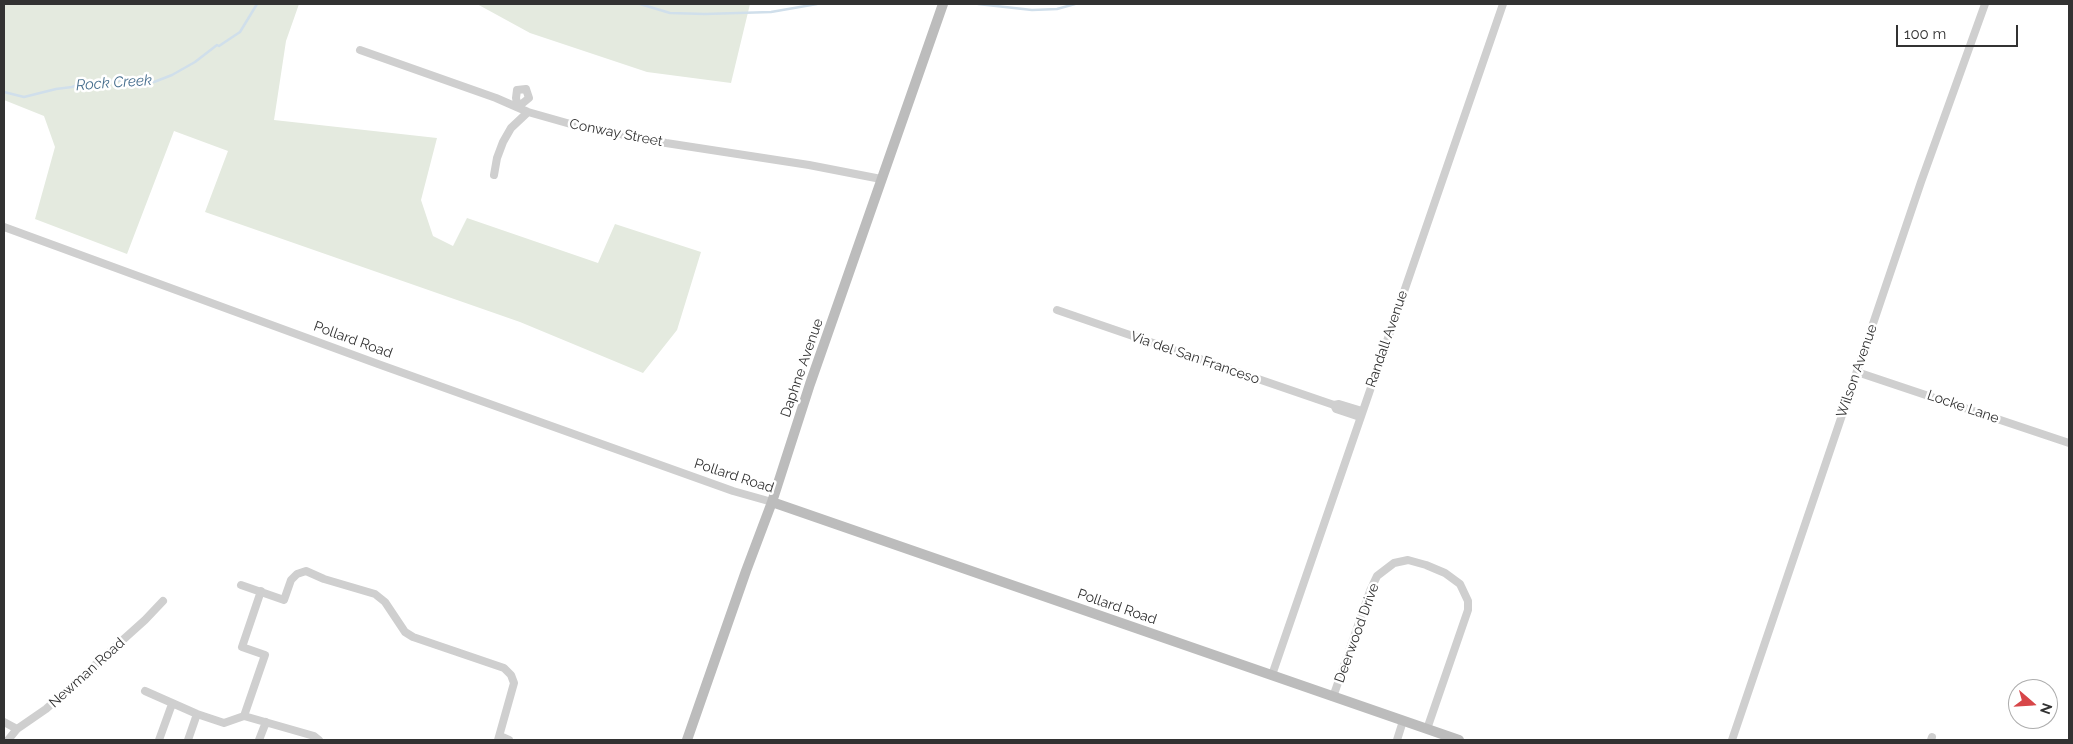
<!DOCTYPE html>
<style>
body{margin:0}
#map{position:relative;width:2073px;height:744px;overflow:hidden;background:#fff;font-family:Raleway,sans-serif}
canvas{display:block}
.frame{position:absolute;inset:0;border:5px solid #323232;pointer-events:none}
.north{position:absolute;left:2008px;top:679px;width:50px;height:50px;box-sizing:border-box;background:#fff;border:1px solid #adadad;border-radius:50%;rotate:109deg;font-size:14px;font-weight:700;line-height:20px;text-align:center;color:#323232}
.north::after{content:'';display:block;margin:auto;width:18px;height:22px;background:#d74649;clip-path:polygon(50% 0,100% 100%,50% 72%,0 100%)}
.scale{position:absolute;left:1896px;top:25px;width:122px;height:22px;box-sizing:border-box;border:2px solid #323232;border-top:0;padding-left:6px;font-size:15px;line-height:18px;white-space:nowrap;color:#323232;-webkit-text-stroke:4px #fff;paint-order:stroke}
</style>
<div id="map">
<canvas width="2073" height="744"></canvas>
<div class="frame"></div>
<div class="north">N</div>
<div class="scale">100 m</div>
</div>
<script>
const ctx = document.querySelector('canvas').getContext('2d');
ctx.lineJoin = 'round';
function paint(path, color) { ctx.fillStyle = color; ctx.fill(path, 'evenodd'); }
const shape = rows => new Path2D(rows.map(r => 'M' + r).join(''));
function stroke(path, color, width, dash) { ctx.strokeStyle = color; ctx.lineWidth = width; ctx.lineCap = dash ? 'butt' : 'round'; ctx.setLineDash(dash || []); ctx.stroke(path); }
function write(font, color, halo, rows, align = 'center') {
  ctx.font = font + ' Raleway,sans-serif'; ctx.lineWidth = 5; ctx.setLineDash([]); ctx.textBaseline = 'middle'; ctx.strokeStyle = halo; ctx.fillStyle = color; for (const [text, x, y, turn = 0] of rows) {
    ctx.save(); ctx.translate(x, y); ctx.rotate((+turn || 0) * Math.PI / 180); ctx.textAlign = isNaN(turn) ? turn : align; if (halo) ctx.strokeText(text, 0, 0); ctx.fillText(text, 0, 0); ctx.restore();
  }
}
paint(shape([
 [4,4,299,4,286,41,274,120,437,138,421,200,433,236,453,246,467,218,598,263,615,224,701,252,677,330,643,373,520,322,205,212,228,151,174,131,127,254,35,219,55,147,44,116,4,100],
 [477,4,750,4,731,83,647,72,530,33]
]), '#e4eadf');
stroke(shape([
 [640,4,670,13,705,14,771,12,817,4],
 [978,4,1032,10,1057,9,1075,4],
 [4,92,24,97,56,89,72,87,82,83,126,80,154,82,172,75,195,62,217,45,219,46,240,32,257,4]
]), '#d0dfeb', 2.5);
stroke(shape([
 [360,50,496,98,528,112,574,125,666,143,809,165,881,179],
 [526,89,529,98,518,107,516,98,517,90,526,89],
 [494,175,497,158,503,142,511,128,528,112],
 [4,227,378,364,733,491,772,502],
 [1057,310,1334,405,1336,409,1360,417],
 [1857,372,2069,443],
 [1334,405,1339,404,1362,411],
 [241,585,284,600,291,580,297,574,306,571,324,579,375,594,385,602,405,632,413,637,504,668,511,675,514,683,498,740],
 [1272,675,1503,4],
 [145,691,197,714,224,723,244,716,265,655,242,647,261,591],
 [1333,697,1370,591,1377,576,1394,563,1408,560,1426,565,1445,573,1460,584,1468,601,1468,610,1427,729],
 [244,716,314,736,319,740],
 [4,722,17,729],
 [500,736,509,740],
 [8,740,17,729,46,709,145,620,163,601],
 [159,740,172,704],
 [188,740,197,714],
 [259,740,266,722],
 [1397,740,1403,721],
 [1732,740,1921,182,1985,4],
 [1931,740,1932,737]
]), '#cfcfcf', 8);
stroke(shape([
 [772,502,1459,740],
 [687,740,746,571,772,502,810,384,943,4]
]), '#bcbcbc', 10);
write('14px', '#323232', '#fff', [
 ["Conway Street",616,133,11],
 ["Randall Avenue",1387,339,-71],
 ["Pollard Road",353,340,20],
 ["Via del San Franceso",1195,358,19],
 ["Daphne Avenue",802,368,-71],
 ["Wilson Avenue",1857,371,-71],
 ["Locke Lane",1963,407,19],
 ["Pollard Road",734,476,18],
 ["Pollard Road",1117,607,19],
 ["Deerwood Drive",1357,633,-70],
 ["Newman Road",87,673,-42]
]);
write('italic 15px', '#466e8e', '#fff', [
 ["Rock Creek",114,83,-4]
]);
</script>
